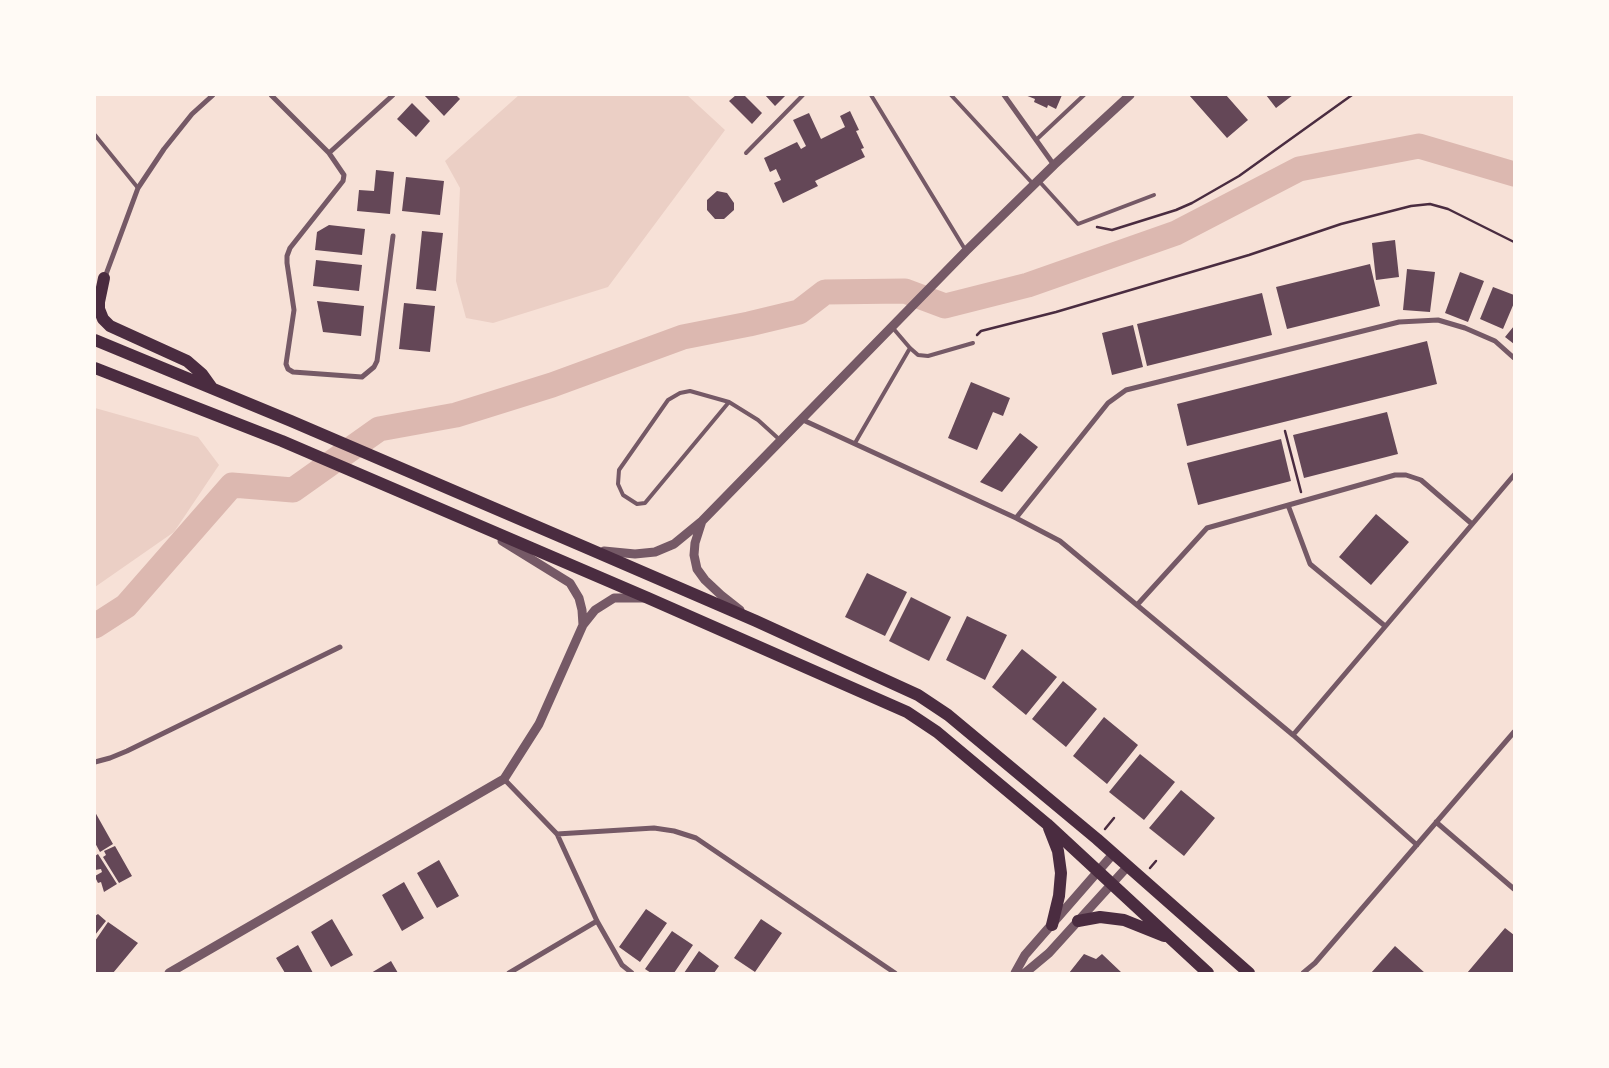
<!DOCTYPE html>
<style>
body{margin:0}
#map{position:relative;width:1609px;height:1068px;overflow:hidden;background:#f7e1d7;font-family:"IBM Plex Sans",sans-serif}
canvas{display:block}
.frame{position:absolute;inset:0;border:96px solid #fffaf5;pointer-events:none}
</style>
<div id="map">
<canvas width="1609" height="1068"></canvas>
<div class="frame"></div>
</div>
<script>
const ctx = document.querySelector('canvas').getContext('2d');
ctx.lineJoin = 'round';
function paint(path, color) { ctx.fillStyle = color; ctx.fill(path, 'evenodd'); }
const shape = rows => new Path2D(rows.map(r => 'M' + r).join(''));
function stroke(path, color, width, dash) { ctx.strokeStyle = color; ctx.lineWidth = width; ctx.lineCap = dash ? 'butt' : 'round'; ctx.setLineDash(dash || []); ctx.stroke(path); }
paint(shape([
 [519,95,687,95,725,130,608,287,493,323,466,318,456,281,460,188,445,161],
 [95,408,198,437,219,465,174,532,95,587]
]), '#ebcfc5');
stroke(shape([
 [95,626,126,606,232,485,293,490,379,429,456,415,552,385,683,337,749,324,799,312,825,292,905,291,945,306,1028,285,1176,233,1299,169,1419,146,1514,174]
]), '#dcb8b0', 25);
paint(shape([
 [424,95,456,95,460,99,444,116],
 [736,95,744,95,762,113,752,124,729,101],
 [765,95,786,95,775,106],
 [1025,95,1062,95,1056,109,1048,105,1047,108,1034,102,1035,99],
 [1189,95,1226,95,1248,120,1227,138],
 [1266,95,1293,95,1276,108],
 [412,103,430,121,416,137,397,119],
 [850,111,859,130,856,131,864,148,861,149,865,157,815,181,818,186,783,203,774,183,781,180,776,169,770,172,764,158,797,142,801,149,806,146,793,120,809,113,821,139,845,127,840,116],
 [376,170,394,172,390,214,357,211,359,190,374,191],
 [406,177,444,181,440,215,402,211],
 [717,191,727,193,734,203,734,210,724,219,715,219,707,210,707,200],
 [329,225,365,229,362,255,315,250,317,232],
 [422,231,443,233,436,291,416,289],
 [1395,240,1399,277,1376,280,1372,243],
 [316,260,362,265,359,291,313,286],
 [1370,264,1380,306,1287,329,1276,287],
 [1407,269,1435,272,1430,312,1403,310],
 [1460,272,1484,281,1468,322,1445,313],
 [1493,287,1514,295,1514,303,1503,329,1480,319],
 [1262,293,1272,335,1147,366,1137,324],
 [317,301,364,306,361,336,323,332],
 [404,303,435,306,430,352,399,349],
 [1133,325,1143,367,1112,375,1102,333],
 [1514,326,1514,344,1505,337],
 [1427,341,1437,384,1187,446,1177,404],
 [971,382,1010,398,1003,416,993,412,977,450,948,438],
 [1387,412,1398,454,1304,478,1293,435],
 [1020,433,1038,447,1002,492,980,482],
 [1281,439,1291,481,1198,505,1187,463],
 [1376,514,1409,542,1371,585,1339,557],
 [867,573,907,592,885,636,845,617],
 [911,597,951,617,929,661,889,641],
 [967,616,1007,635,985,680,946,660],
 [1022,649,1057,677,1026,715,992,687],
 [1063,681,1097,709,1066,747,1032,719],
 [1104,717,1138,745,1107,784,1073,756],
 [1140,754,1175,782,1144,820,1109,792],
 [1181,790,1215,818,1184,856,1149,828],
 [95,812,113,844,100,852,95,843],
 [115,846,132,876,119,883,103,857,106,855,104,851],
 [98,854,117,884,104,892,101,882,98,883,95,877,95,876,102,872,101,869,95,870,95,856],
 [439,860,459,896,437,908,417,873],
 [404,882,424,918,402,931,382,895],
 [646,909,667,923,640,962,619,947],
 [98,914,106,921,95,935,95,916],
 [332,919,353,955,331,967,311,932],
 [761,919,782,933,755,972,734,958],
 [108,922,138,943,113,973,95,973,95,941],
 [1505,928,1514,935,1514,973,1467,973],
 [672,931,693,945,674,973,651,973,645,969],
 [298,945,313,973,285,973,276,958],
 [1395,946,1425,973,1371,973],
 [699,951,719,966,714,973,684,973],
 [1084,954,1096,959,1102,954,1122,973,1069,973],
 [391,961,398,973,371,973]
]), '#644757');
stroke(shape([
 [1097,227,1112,230,1176,210,1192,203,1239,176,1352,95],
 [977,335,981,331,1056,312,1249,255,1341,224,1411,206,1430,204,1448,209,1514,242],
 [1285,431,1301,492],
 [1105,829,1114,818],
 [1150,868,1156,861]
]), '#4a2c40', 2.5);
stroke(shape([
 [871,95,966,251],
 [951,95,1034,185],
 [95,135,138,188],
 [1036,140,1084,95],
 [746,153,803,95],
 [1038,180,1078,224,1154,195],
 [892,327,910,348,918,355,928,356,973,343],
 [729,402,645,503,637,504,623,495,618,484,619,470,668,400,680,393,690,391,729,402,758,420,780,440],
 [855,443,910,348]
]), '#755966', 4);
stroke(shape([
 [271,95,329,153,344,175,343,181,290,248,287,256,287,263,294,310,286,364,288,369,293,372,362,377,374,367,377,361,393,236],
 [1004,95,1054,165],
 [329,153,393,95],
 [105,277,138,188,164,149,192,114,213,95],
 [803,420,1016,518,1060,541,1293,735,1417,845],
 [1288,505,1310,564,1385,626],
 [1016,518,1108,403,1126,390,1399,322,1438,320,1465,328,1495,341,1514,358],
 [1137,605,1207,528,1395,475,1406,475,1421,480,1472,524],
 [1293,735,1514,475],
 [95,762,110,758,127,751,340,647],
 [504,779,557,834,597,921,622,965,632,973],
 [1436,822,1514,889],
 [557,834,654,828,674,831,696,838,895,973],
 [509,973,597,921],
 [1303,973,1315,963,1514,732]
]), '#755966', 5);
stroke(shape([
 [702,521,695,543,694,555,697,569,705,580,721,595,740,610],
 [502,541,570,583,579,598,582,610,583,625],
 [604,551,635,554,655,552,674,544,702,521,966,251,1054,165,1130,95],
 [169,973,504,779,539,724,583,625,595,610,614,598,643,598],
 [1015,973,1025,955,1114,853],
 [1025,973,1049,953,1128,866]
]), '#755966', 9);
stroke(shape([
 [104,278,99,302,99,309,103,319,110,326,187,361,202,374,212,388],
 [95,340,291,421,587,548,756,621,918,695,948,715,1097,839,1249,973],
 [95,368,282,441,648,598,907,712,937,732,1047,824,1208,973],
 [1049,828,1058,851,1061,873,1059,896,1052,925],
 [1078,921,1100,917,1124,920,1164,936]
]), '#4a2c40', 12);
</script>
